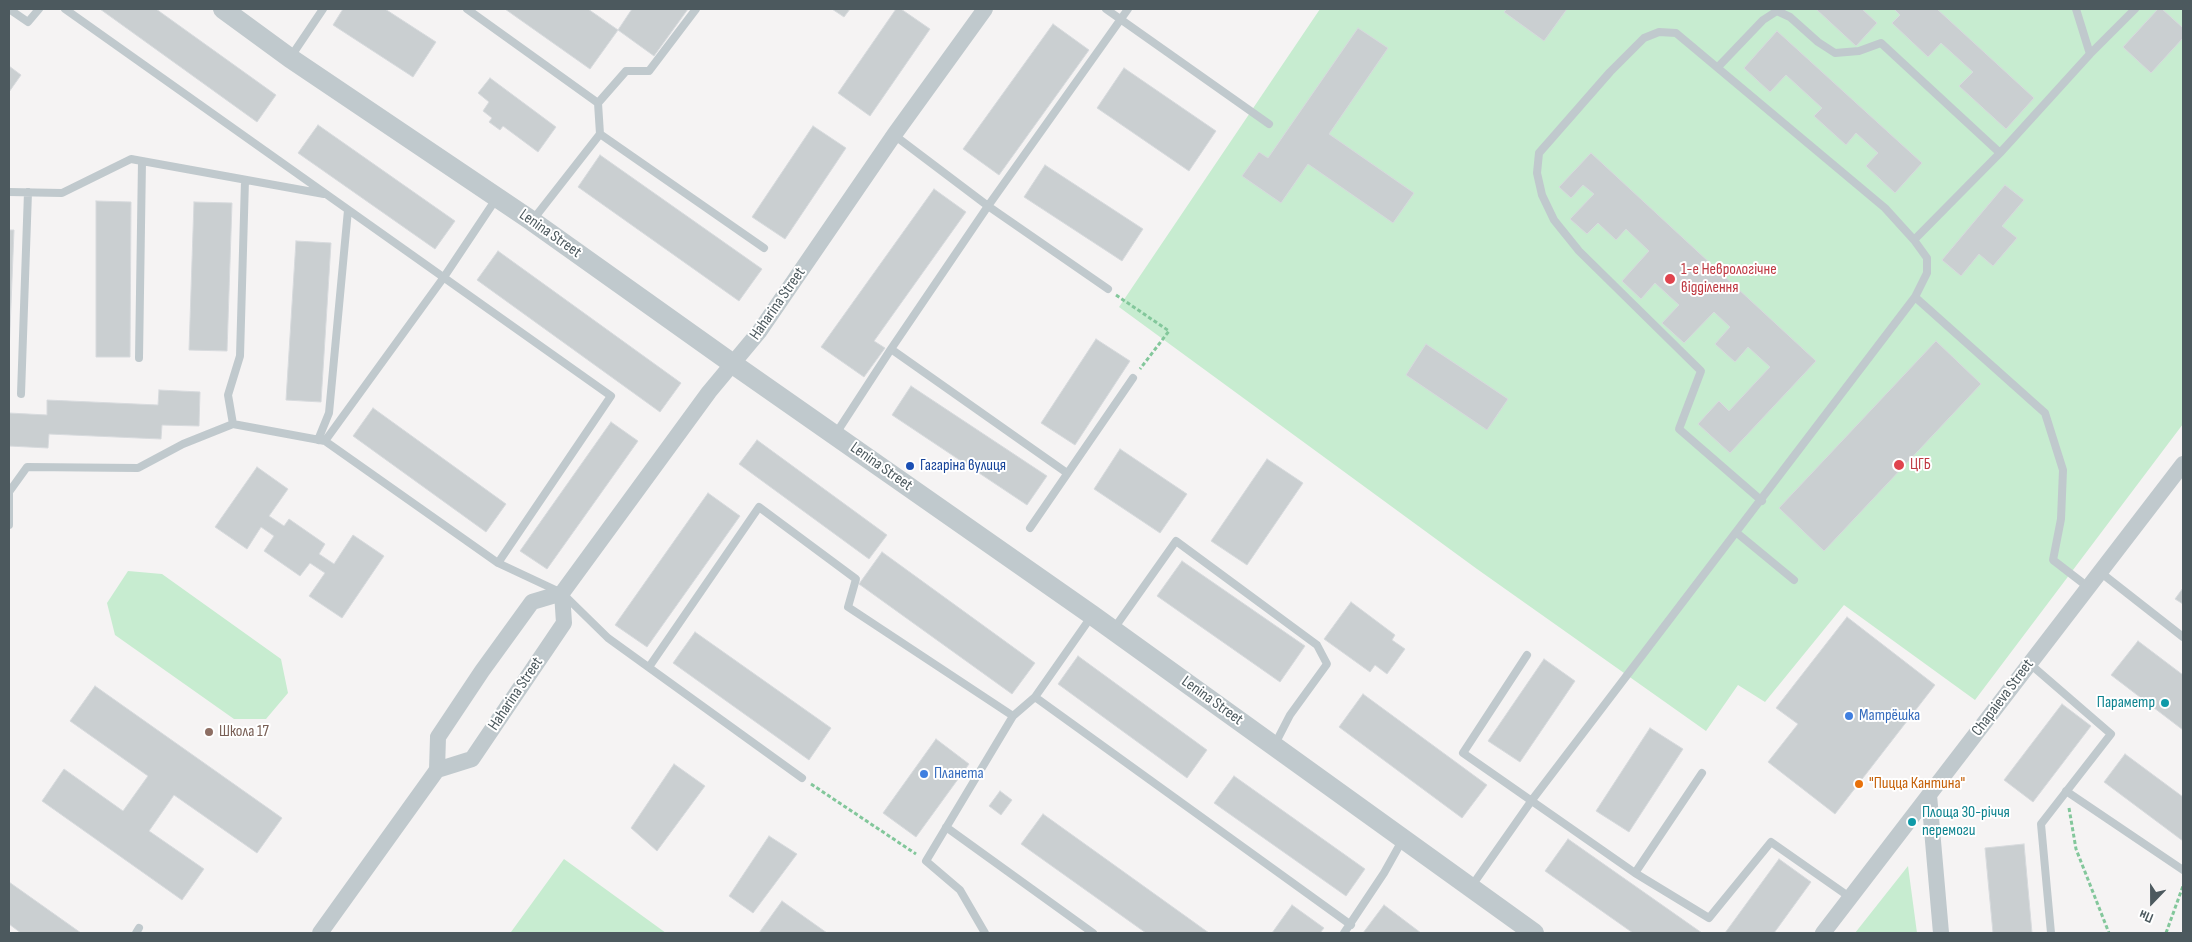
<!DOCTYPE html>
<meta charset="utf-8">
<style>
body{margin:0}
#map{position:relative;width:2192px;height:942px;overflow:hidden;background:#f5f3f3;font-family:"Sofia Sans Condensed",sans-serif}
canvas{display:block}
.frame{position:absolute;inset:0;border:10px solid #4c595e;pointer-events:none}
.north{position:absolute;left:2127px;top:877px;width:50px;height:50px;-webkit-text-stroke:4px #fff;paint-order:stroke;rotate:202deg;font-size:14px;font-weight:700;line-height:20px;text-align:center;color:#4c595e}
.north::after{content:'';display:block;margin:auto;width:18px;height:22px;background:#4c595e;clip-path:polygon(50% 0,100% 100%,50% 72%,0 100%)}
</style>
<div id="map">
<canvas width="2192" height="942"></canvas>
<div class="frame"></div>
<div class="north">Пн</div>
</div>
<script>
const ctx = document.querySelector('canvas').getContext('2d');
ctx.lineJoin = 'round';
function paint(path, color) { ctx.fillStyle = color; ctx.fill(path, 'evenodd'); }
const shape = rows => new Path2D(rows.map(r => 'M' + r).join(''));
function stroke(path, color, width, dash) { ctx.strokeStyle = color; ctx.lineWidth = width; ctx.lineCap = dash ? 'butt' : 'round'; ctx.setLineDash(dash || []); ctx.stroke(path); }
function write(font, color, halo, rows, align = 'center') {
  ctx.font = font + ' "Sofia Sans Condensed",sans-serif'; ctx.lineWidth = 4; ctx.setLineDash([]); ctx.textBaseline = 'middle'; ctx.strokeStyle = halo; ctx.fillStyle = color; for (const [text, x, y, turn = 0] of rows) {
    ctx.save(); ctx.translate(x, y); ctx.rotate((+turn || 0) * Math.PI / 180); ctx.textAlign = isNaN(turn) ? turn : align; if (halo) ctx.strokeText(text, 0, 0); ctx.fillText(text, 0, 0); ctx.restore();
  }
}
paint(shape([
 [1320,9,2183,9,2183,424,1975,700,1844,605,1765,702,1738,685,1706,731,1477,569,1119,307],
 [128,571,162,574,281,659,288,693,266,719,234,719,115,635,107,603],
 [564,859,666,933,514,933,511,932],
 [1908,866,1917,933,1855,933]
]), '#c7ecd0');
const building = shape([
 [100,9,156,9,276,95,257,122,100,9],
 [343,9,385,9,436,42,413,77,333,25,343,9],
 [505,9,588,9,618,30,590,69,505,9],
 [632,9,688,9,654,56,618,30,632,9],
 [832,9,850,9,844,17,832,9],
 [896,9,901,9,930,29,870,116,838,93,896,9],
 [1507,9,1567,9,1544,41,1504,12,1507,9],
 [1816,9,1862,9,1877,23,1856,46,1816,9],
 [1894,9,1937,9,2034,98,2006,129,1959,86,1973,72,1941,43,1928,57,1892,23,1900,15,1894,9],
 [2158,9,2162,9,2183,28,2183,38,2151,73,2123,47,2158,9],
 [1053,24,1089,50,999,175,963,149,1053,24],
 [1358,28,1388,48,1329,134,1414,193,1393,223,1308,164,1281,203,1242,176,1259,152,1268,158,1358,28],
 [1777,31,1922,163,1895,193,1866,166,1878,153,1856,133,1846,145,1814,116,1822,108,1786,75,1770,92,1744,68,1777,31],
 [9,66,21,75,9,92,9,66],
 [1124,68,1216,131,1189,171,1097,108,1124,68],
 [490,78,556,127,538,152,503,126,500,130,489,122,492,118,483,111,489,102,478,93,490,78],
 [318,125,455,221,435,249,298,153,318,125],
 [813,126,846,148,785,239,752,217,813,126],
 [1591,153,1816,361,1730,453,1698,424,1719,401,1729,411,1770,367,1748,347,1735,362,1715,344,1730,327,1714,312,1684,343,1662,323,1679,305,1655,283,1641,299,1622,281,1649,251,1626,229,1616,240,1598,223,1587,234,1570,219,1594,194,1583,185,1571,198,1559,187,1591,153],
 [600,155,762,269,739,301,578,187,600,155],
 [1045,165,1143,229,1122,261,1024,197,1045,165],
 [2005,185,2024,200,2002,226,2017,238,1993,266,1979,254,1961,276,1942,260,2005,185],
 [934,189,966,212,874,341,885,348,864,377,821,347,934,189],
 [96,201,131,202,130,357,96,357,96,201],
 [194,202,232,203,227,351,189,350,194,202],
 [9,230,14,230,9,354,9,230],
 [296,241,331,243,321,402,286,400,296,241],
 [498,251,681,383,660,412,477,280,498,251],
 [1096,339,1130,361,1075,445,1041,423,1096,339],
 [1936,341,1981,384,1824,551,1779,508,1936,341],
 [1426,344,1508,399,1487,430,1406,375,1426,344],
 [911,386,1047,476,1027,505,892,415,911,386],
 [159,390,200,392,199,426,162,425,161,439,49,434,48,448,9,446,9,413,47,415,47,400,158,405,159,390],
 [373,408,506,504,486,532,353,436,373,408],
 [611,422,638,441,547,569,520,551,611,422],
 [757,440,887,535,869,559,739,464,757,440],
 [1120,449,1187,494,1160,533,1094,489,1120,449],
 [1267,459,1303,483,1247,565,1211,541,1267,459],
 [257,467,288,489,269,516,284,526,289,519,325,544,319,554,334,564,353,535,384,556,342,618,309,596,325,573,310,563,300,576,264,551,274,536,261,527,247,549,215,527,257,467],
 [708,493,740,516,647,647,615,625,708,493],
 [882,552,1035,663,1012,694,859,584,882,552],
 [1182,561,1305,646,1280,682,1157,596,1182,561],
 [2183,588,2183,604,2175,599,2183,588],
 [1351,602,1395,635,1392,640,1405,649,1387,674,1375,665,1370,672,1324,639,1351,602],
 [1847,617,1935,685,1835,814,1768,762,1798,724,1776,708,1847,617],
 [695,632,831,728,809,760,673,663,695,632],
 [2138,641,2183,675,2183,730,2111,675,2138,641],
 [1078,656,1207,750,1187,778,1058,684,1078,656],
 [1544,659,1575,681,1520,762,1488,741,1544,659],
 [95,686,282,818,257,853,174,795,149,831,204,869,182,900,42,801,64,769,123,811,148,776,70,721,95,686],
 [1363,694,1487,785,1462,818,1339,727,1363,694],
 [2062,704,2091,726,2033,802,2004,780,2062,704],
 [1650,728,1683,749,1629,832,1596,811,1650,728],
 [936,739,969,764,916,837,883,813,936,739],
 [2125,754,2183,797,2183,841,2104,782,2125,754],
 [674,764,705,786,657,851,631,828,674,764],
 [1234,776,1365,869,1346,896,1214,803,1234,776],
 [1000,791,1012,800,1001,815,989,806,1000,791],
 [1043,814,1209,933,1146,933,1021,844,1043,814],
 [769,836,797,854,753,913,729,896,769,836],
 [1568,839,1702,933,1633,933,1545,871,1568,839],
 [2024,844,2032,933,1993,933,1985,848,2024,844],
 [1779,859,1811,882,1774,933,1725,933,1779,859],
 [9,882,81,933,21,933,9,924,9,882],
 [782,901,827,933,759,933,782,901],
 [1292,905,1324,928,1320,933,1272,933,1292,905],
 [1384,905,1421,933,1363,933,1384,905]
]);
paint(building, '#cacfd1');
stroke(building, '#d7dadd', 1);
stroke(shape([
 [1116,295,1169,331,1140,369],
 [811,784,916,854],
 [2069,808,2076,849,2109,933],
 [2166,933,2183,886]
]), '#83c79b', 3, [4, 2.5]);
stroke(shape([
 [9,9,28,22,39,9],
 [65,9,611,396,498,563],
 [467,9,598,103,600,134],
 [1106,9,1269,124],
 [2090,54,2135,9],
 [290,58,323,9],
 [1718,67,1763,20,1777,11,1790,17,1818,42,1835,53,1859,51,1881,43,2000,153,1914,240],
 [598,103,626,71,649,71,696,9],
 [894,135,988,206,1108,289],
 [2000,153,2090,54,2076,9],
 [9,192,62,193,131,159,324,194],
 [532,221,600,134,764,248],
 [891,349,988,206,1128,9],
 [139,358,142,161],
 [21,394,28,192],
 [233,424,228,395,240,356,245,180],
 [835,435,891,349,1067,473],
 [318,440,329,413,348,210],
 [325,441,444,277,496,199],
 [1762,501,1679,429,1701,371,1579,251,1554,220,1542,195,1537,173,1539,153,1610,72,1644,38,1659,32,1676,33,1885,208,1914,240,1927,258,1927,273,1915,297],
 [9,525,9,492,27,467,138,468,183,444,233,424,325,441,498,563,562,593,608,638,802,778],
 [1030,528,1133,378],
 [1737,533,1794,580],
 [2100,572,2183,637],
 [1113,630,1176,541,1317,645,1327,664,1290,715,1274,746],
 [1527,655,1463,753,1635,873,1709,918,1771,842,1851,898],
 [2030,664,2111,734,2041,824,2051,933],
 [649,667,759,507,856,579,848,607,1013,716],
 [1035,697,1351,925],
 [2066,791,2183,870],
 [946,827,1093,933],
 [1635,873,1702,773],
 [1471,887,1532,800,1915,297,2045,413,2063,470,2061,519,2053,560,2088,587],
 [136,933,139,928],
 [985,933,960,890,926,861,1013,716,1035,697,1091,617],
 [1344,933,1384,873,1403,839]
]), '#c0c9cd', 8);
stroke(shape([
 [437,770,472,759,564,623,562,593],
 [1929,795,1941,933],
 [320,933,437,770,438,737,482,671,532,602,562,593,709,392,759,332,894,135,985,9],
 [1823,933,2183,464]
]), '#c0c9cd', 16);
stroke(shape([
 [223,9,290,58,532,221,733,364,1092,615,1534,933]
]), '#c0c9cd', 20);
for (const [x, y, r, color] of [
 [1670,279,6,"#e0444e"],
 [1899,465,6,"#e0444e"],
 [910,466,5,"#1a4fb4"],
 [2165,703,5,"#0f9aa8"],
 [1849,716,5,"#3f7fe0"],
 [209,732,5,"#8d6e63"],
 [924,774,5,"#3f7fe0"],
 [1859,784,5,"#e8710a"],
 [1912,822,5,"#0f9aa8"]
]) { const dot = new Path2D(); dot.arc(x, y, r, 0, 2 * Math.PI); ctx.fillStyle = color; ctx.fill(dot); stroke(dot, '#fff', 2); }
write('16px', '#4c595e', '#fff', [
 ["Lenina Street",550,234,35],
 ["Haharina Street",778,304,-55],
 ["Lenina Street",881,467,35],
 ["Haharina Street",516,694,-56],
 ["Chapaieva Street",2003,698,-53],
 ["Lenina Street",1212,701,36]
]);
write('16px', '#be3a42', '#fff', [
 ["1-е Неврологічне",1681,270],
 ["відділення",1681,288],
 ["ЦГБ",1910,465]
], 'left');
write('16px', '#164399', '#fff', [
 ["Гагаріна вулиця",920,466]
], 'left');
write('16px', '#0d838f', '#fff', [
 ["Параметр",2155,703],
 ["Площа 30-річчя",1922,813,"left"],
 ["перемоги",1922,831,"left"]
], 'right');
write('16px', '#366cbe', '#fff', [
 ["Матрёшка",1859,716],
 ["Планета",934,774]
], 'left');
write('16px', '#785e54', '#fff', [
 ["Школа 17",219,732]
], 'left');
write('16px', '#c56008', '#fff', [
 ["\"Пицца Кантина\"",1869,784]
], 'left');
</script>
